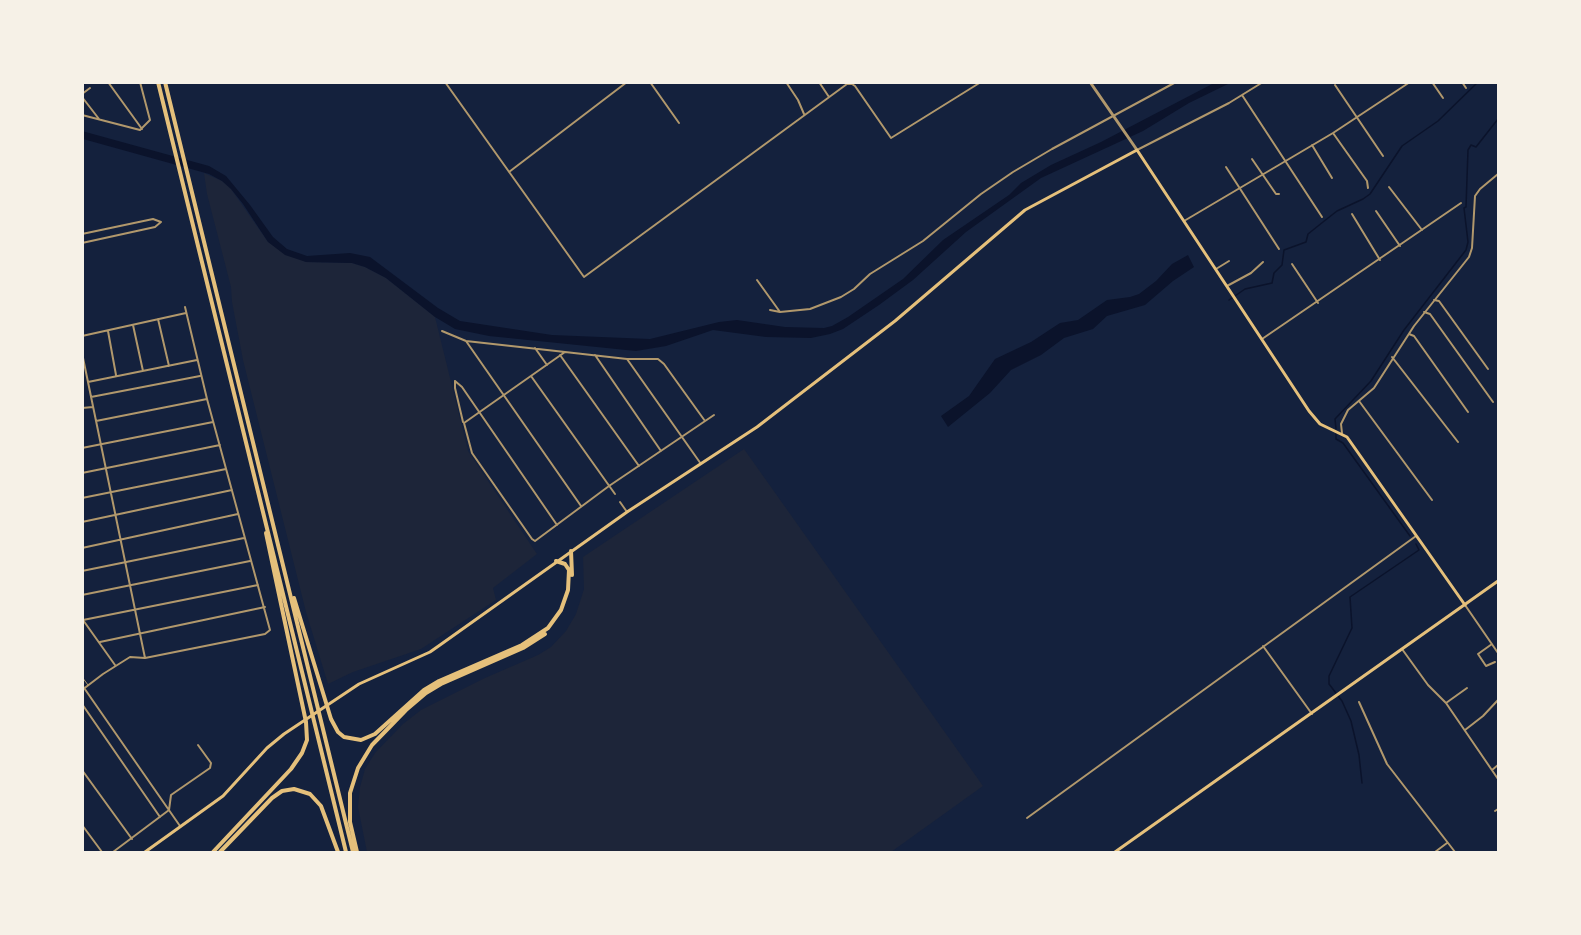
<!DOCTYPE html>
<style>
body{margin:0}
#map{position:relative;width:1581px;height:935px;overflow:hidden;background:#14213d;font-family:Overpass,sans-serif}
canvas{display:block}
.frame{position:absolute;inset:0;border:84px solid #f6f1e7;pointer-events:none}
</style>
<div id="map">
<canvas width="1581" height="935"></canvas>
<div class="frame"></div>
</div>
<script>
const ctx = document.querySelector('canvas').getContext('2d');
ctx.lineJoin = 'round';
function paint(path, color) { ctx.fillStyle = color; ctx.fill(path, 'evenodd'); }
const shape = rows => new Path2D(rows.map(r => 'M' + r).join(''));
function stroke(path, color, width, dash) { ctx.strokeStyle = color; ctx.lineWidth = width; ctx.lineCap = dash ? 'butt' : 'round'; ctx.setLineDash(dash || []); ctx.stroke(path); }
paint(shape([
 [204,173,222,181,231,189,268,242,306,262,352,263,365,267,386,278,435,317,468,451,537,554,493,588,496,600,421,649,353,672,328,684,306,612,243,360,232,302,231,287,207,194],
 [744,449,983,786,891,852,367,852,358,807,360,787,365,769,375,753,403,724,421,710,485,678,538,655,551,647,566,631,576,614,584,589,583,557]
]), '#1d2539');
paint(shape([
 [1214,83,1230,83,1189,103,1143,131,1041,178,966,232,913,280,879,305,843,329,830,334,811,338,766,337,713,330,666,346,636,351,489,336,455,329,435,317,386,278,365,267,352,263,306,262,285,255,268,242,243,204,231,189,222,181,209,174,83,139,82,131,209,166,226,176,250,205,273,237,287,249,307,256,350,253,370,257,438,308,460,321,552,335,650,339,719,322,737,320,785,327,824,328,832,326,848,317,903,279,943,240,1009,195,1021,183,1051,165,1101,142],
 [1188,255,1194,267,1173,281,1145,305,1107,316,1093,329,1064,338,1041,355,1011,370,990,393,948,427,941,416,969,396,995,359,1031,342,1060,323,1078,320,1107,300,1130,297,1139,294,1156,281,1172,264]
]), '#0b132b');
stroke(shape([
 [1229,300,1245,289,1272,283,1274,273,1282,265,1284,250,1306,242,1308,234,1323,222,1337,211,1363,199,1370,194,1402,146,1438,121,1478,82],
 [1336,429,1335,419,1371,381,1404,330,1466,250,1468,242,1464,208,1466,207,1468,150,1471,145,1476,147,1498,119],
 [1336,434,1336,439,1343,443,1410,536],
 [1362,783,1359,755,1351,721,1342,701,1329,684,1329,676,1352,628,1350,597,1419,550,1416,544]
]), '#0b132b', 1.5);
stroke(shape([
 [82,677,88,685]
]), '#b1986c', 1);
stroke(shape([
 [108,82,142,129],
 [445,82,584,277,847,84,852,84,855,86,891,138,981,82],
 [650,82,679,123],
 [786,82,798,100,804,114],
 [819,82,829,97],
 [1432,82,1443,98],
 [1462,82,1466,88],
 [1335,85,1383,156],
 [82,94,90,88],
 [1242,95,1322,217],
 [82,97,99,119],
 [82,115,140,130,150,120,140,82],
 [1333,133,1367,181,1368,188],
 [1312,145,1332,178],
 [1137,150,1229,103,1263,82],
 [1252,159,1276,194,1279,194],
 [1226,167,1279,249],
 [509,172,627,82],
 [1389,187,1422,230],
 [1376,211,1400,246],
 [1352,214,1380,260],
 [1184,221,1333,133,1410,82],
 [82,234,153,219,161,222],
 [82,243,155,227,161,222],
 [1292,264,1318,303],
 [1216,269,1229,261],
 [757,280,780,312],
 [1227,286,1251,273,1263,262],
 [1434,300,1439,301,1488,369],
 [770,310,780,312,810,309,841,297,854,289,870,274,923,241,981,194,1013,172,1052,149,1176,82],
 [1424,312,1430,314,1493,402],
 [158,319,169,366],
 [133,325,143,371],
 [108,331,116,375],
 [442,331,466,341,565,352],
 [1409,334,1414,336,1468,412],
 [82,336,186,313],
 [1262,339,1461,203],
 [466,341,581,506],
 [535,348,547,365],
 [82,353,145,658],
 [560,355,639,466],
 [595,355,661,451],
 [1392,357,1458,442],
 [627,359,701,464],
 [531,376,615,494],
 [455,381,462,387,557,525],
 [455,381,455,388,463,422],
 [88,382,197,360],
 [91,397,200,376],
 [1359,401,1432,500],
 [82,408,93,407],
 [96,421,207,399],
 [705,421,664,364,658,359,627,359,565,352,464,423,472,453,532,539,535,541,609,486,714,415],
 [1342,433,1341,424,1348,410,1374,388,1414,326,1469,257,1472,248,1475,196,1480,189,1498,174],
 [82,448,213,422],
 [82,473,220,445],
 [82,498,226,469],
 [620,502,627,512],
 [82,522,232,490],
 [82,548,238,514],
 [82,571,244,538],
 [82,595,250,561],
 [1465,605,1498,653],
 [100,642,265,607],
 [1492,644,1478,654,1486,666,1495,662],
 [1263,646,1312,714],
 [1402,649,1428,685,1446,703,1498,779],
 [115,665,83,620,258,585],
 [82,685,180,826],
 [82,690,103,674,130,657,145,658,265,634,270,630,207,399,185,307],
 [1359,702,1387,764,1455,852],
 [1446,703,1467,688],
 [82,704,160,817],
 [1465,730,1483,716,1498,700],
 [82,770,132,839],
 [1492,770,1498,765],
 [1495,811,1498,809],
 [1027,818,1416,536],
 [82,825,102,852],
 [113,852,169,810,171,795,210,768,211,763,198,745],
 [1435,852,1447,843]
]), '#b1986c', 2);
stroke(shape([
 [1090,82,1137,150]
]), '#b1986c', 3);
stroke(shape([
 [145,852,223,796,267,748,284,734,359,684,430,652,440,645,627,512,757,427,895,321,1025,210,1137,150,1309,411,1320,424,1347,437,1465,605]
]), '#e5c07b', 3);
stroke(shape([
 [1115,852,1498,581]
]), '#e5c07b', 3);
stroke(shape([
 [158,82,346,852],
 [165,82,353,852],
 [571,551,572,575],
 [294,598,331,719,338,732,344,737,361,740,375,734,424,690,439,681,522,645,548,628,561,610,568,590,569,570,565,564,556,561],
 [213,852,291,769,302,753,307,740,306,722,266,533],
 [220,852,272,798,282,791,294,789,310,794,321,806,338,852],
 [357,852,350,822,350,793,358,768,372,745,406,710,426,693,441,684,523,648,545,634]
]), '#e5c07b', 4);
</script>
